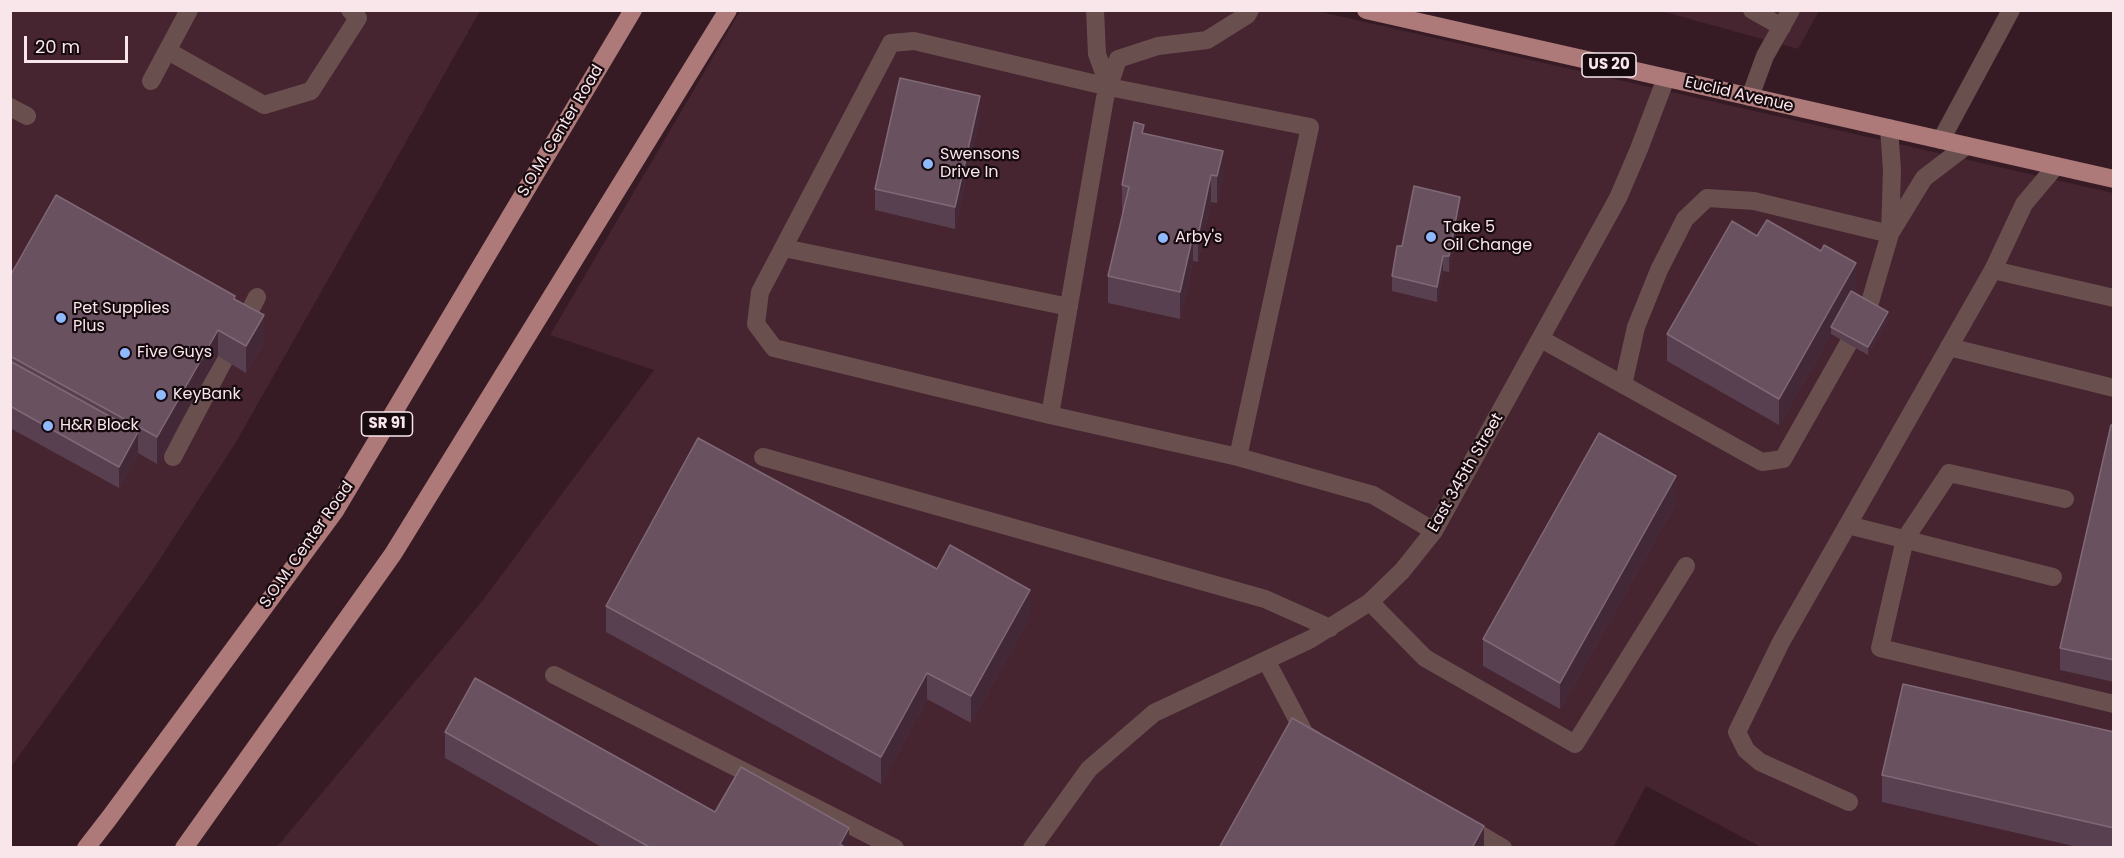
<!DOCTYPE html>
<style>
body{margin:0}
#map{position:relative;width:2124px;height:858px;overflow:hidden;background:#361b24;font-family:Poppins,sans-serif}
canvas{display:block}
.frame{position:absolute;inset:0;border:12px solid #f9e6eb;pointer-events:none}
.scale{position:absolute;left:24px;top:36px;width:104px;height:27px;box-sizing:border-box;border:3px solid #f9e6eb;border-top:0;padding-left:8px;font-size:18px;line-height:21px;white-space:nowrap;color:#f9e6eb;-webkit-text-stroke:4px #160a0e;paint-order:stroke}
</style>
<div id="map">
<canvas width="2124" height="858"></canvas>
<div class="frame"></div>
<div class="scale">20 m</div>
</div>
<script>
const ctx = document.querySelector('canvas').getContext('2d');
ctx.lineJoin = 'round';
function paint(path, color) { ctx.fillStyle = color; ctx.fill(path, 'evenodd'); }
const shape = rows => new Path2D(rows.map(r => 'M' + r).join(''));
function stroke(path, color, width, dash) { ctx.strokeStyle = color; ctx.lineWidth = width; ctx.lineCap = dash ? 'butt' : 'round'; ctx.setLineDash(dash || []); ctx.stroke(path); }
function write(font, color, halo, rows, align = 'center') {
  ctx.font = font + ' Poppins,sans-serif'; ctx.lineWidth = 4.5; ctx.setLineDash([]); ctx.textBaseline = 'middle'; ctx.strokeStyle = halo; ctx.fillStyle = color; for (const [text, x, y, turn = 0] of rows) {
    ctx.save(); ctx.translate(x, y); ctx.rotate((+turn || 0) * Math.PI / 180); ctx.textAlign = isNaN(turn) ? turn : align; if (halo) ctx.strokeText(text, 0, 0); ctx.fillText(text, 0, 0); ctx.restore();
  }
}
paint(shape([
 [11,11,480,11,235,444,148,577,11,767],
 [740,11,1317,11,2113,193,2113,847,1761,847,1646,786,1613,848,276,848,483,600,654,370,550,335],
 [1661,11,1819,11,1798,49]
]), '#462430');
stroke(shape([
 [1095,10,1097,54,1109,87],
 [1250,10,1247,15,1207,40,1158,46,1118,59,1105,98,1050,415,1238,457,1373,495,1434,531],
 [1752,10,1782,27],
 [168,51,264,105,311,91,358,18,350,10],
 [151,81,189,10],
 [1750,97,1765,56,1791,10],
 [10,107,27,116],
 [1941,140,2011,10],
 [1891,232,1924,178,1966,146],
 [784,248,1069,307],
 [1993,270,2114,298],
 [241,328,257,297],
 [1541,339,1762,462,1783,459,1868,309,1890,234,1892,170,1889,128],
 [1949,347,2114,388],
 [1623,385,1636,327,1659,270,1685,219,1707,198,1754,201,1890,234],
 [1050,415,774,348,756,324,760,292,891,43,914,41,1109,87,1310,127,1238,457],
 [173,457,224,360],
 [763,457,1265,599,1330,628],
 [2065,499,1949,473,1905,539,1880,648,2114,704],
 [1848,525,2053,577],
 [1370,602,1425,658,1575,744,1686,566],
 [1266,660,1305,734,1315,740],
 [554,675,895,848],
 [1849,802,1760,762,1746,750,1737,732,1781,642,1993,270,2024,204,2056,166],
 [1464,825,1503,848],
 [1032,848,1089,769,1154,713,1311,639,1370,602,1402,571,1434,531,1618,198,1639,149,1666,78]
]), '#69504f', 18);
stroke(shape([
 [1366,10,2114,179],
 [86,848,110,817,335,511,633,10],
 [184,848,393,554,728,10]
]), '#ad7979', 18);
paint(shape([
 [980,117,955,229,875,210,875,189],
 [1144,134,1223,178,1217,203,1211,202,1198,262,1193,261,1180,319,1108,303,1108,276,1123,213,1122,212,1122,185],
 [1460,213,1449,272,1443,271,1437,302,1392,291,1392,276,1402,246],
 [1757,236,1856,290,1854,293,1888,320,1868,355,1831,334,1779,425,1667,361,1667,334],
 [10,276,235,300,264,342,246,373,218,356,157,464,138,453,119,488,10,428],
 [2114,425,2114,682,2060,670,2060,648],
 [1676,503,1560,709,1483,666,1483,639],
 [937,569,1030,616,971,723,927,699,881,784,606,632,606,606],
 [445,732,715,812,849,848,603,848,445,758],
 [2114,732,2114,848,2082,848,1882,802,1882,775]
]), '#584050');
paint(shape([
 [980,96,980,117,955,229,955,207],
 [1223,151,1223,178,1217,203,1217,176],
 [1211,175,1211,202,1198,262,1198,236],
 [1460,197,1460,213,1449,272,1449,256],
 [1193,235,1193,261,1180,319,1180,292],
 [1443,256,1443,271,1437,302,1437,287],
 [1856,263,1856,290,1834,328,1831,327,1831,334,1779,425,1779,399],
 [1888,312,1888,320,1868,355,1868,347],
 [264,315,264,342,246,373,246,346],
 [218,330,218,356,157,464,157,437],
 [138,432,138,453,119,488,119,467],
 [1676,476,1676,503,1560,709,1560,683],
 [1030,590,1030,616,971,723,971,696],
 [927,673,927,699,881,784,881,757],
 [1484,826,1484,848,1472,848],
 [849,828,849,848,840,848,840,844]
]), '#432937');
const building = shape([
 [900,78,980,96,955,207,875,189,900,78],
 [1134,122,1144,125,1142,133,1223,151,1217,176,1211,175,1198,236,1193,235,1180,292,1108,276,1129,187,1122,185,1134,122],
 [1414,186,1460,197,1449,256,1443,256,1437,287,1392,276,1397,246,1402,246,1414,186],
 [56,195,235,296,234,299,264,315,246,346,218,330,157,437,10,356,10,276,56,195],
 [1767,220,1821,251,1824,245,1856,263,1779,399,1667,334,1732,221,1757,236,1767,220],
 [1851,291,1888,312,1868,347,1831,327,1851,291],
 [10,361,138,432,119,467,10,406,10,361],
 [2111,425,2114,425,2114,660,2060,648,2111,425],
 [1599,433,1676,476,1560,683,1483,639,1599,433],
 [698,438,937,569,950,545,1030,590,971,696,927,673,881,757,606,606,698,438],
 [475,678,715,812,741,767,849,828,840,844,846,848,651,848,445,732,475,678],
 [1903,684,2114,732,2114,828,1882,775,1903,684],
 [1292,718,1484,826,1472,848,1219,848,1292,718]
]);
paint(building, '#695160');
stroke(building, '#806976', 1.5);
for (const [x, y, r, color] of [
 [928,164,6,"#8fb8fd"],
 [1431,237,6,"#8fb8fd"],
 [1163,238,6,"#8fb8fd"],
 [61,318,6,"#8fb8fd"],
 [125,353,6,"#8fb8fd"],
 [161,395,6,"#8fb8fd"],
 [48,426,6,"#8fb8fd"]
]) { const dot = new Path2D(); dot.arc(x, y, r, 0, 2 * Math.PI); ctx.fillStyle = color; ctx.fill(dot); stroke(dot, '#160a0e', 2); }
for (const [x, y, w] of [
 [1609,65,54],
 [387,424,51]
]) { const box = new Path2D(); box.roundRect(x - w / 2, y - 12, w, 24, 4.5); ctx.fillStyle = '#160a0e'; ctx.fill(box); stroke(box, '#f9e6eb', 1.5); }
write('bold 15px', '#f9e6eb', null, [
 ["US 20",1609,65],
 ["SR 91",387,424]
]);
write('16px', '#f9e6eb', '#160a0e', [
 ["Euclid Avenue",1739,95,13],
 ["S.O.M. Center Road",561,131,-59],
 ["East 345th Street",1466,473,-60],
 ["S.O.M. Center Road",307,545,-55]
]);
write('16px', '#f9e6eb', '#160a0e', [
 ["Swensons",940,155],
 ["Drive In",940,173],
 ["Take 5",1443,228],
 ["Oil Change",1443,246],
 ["Arby's",1175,238],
 ["Pet Supplies",73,309],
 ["Plus",73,327],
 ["Five Guys",137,353],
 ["KeyBank",173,395],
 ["H&R Block",60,426]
], 'left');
</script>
